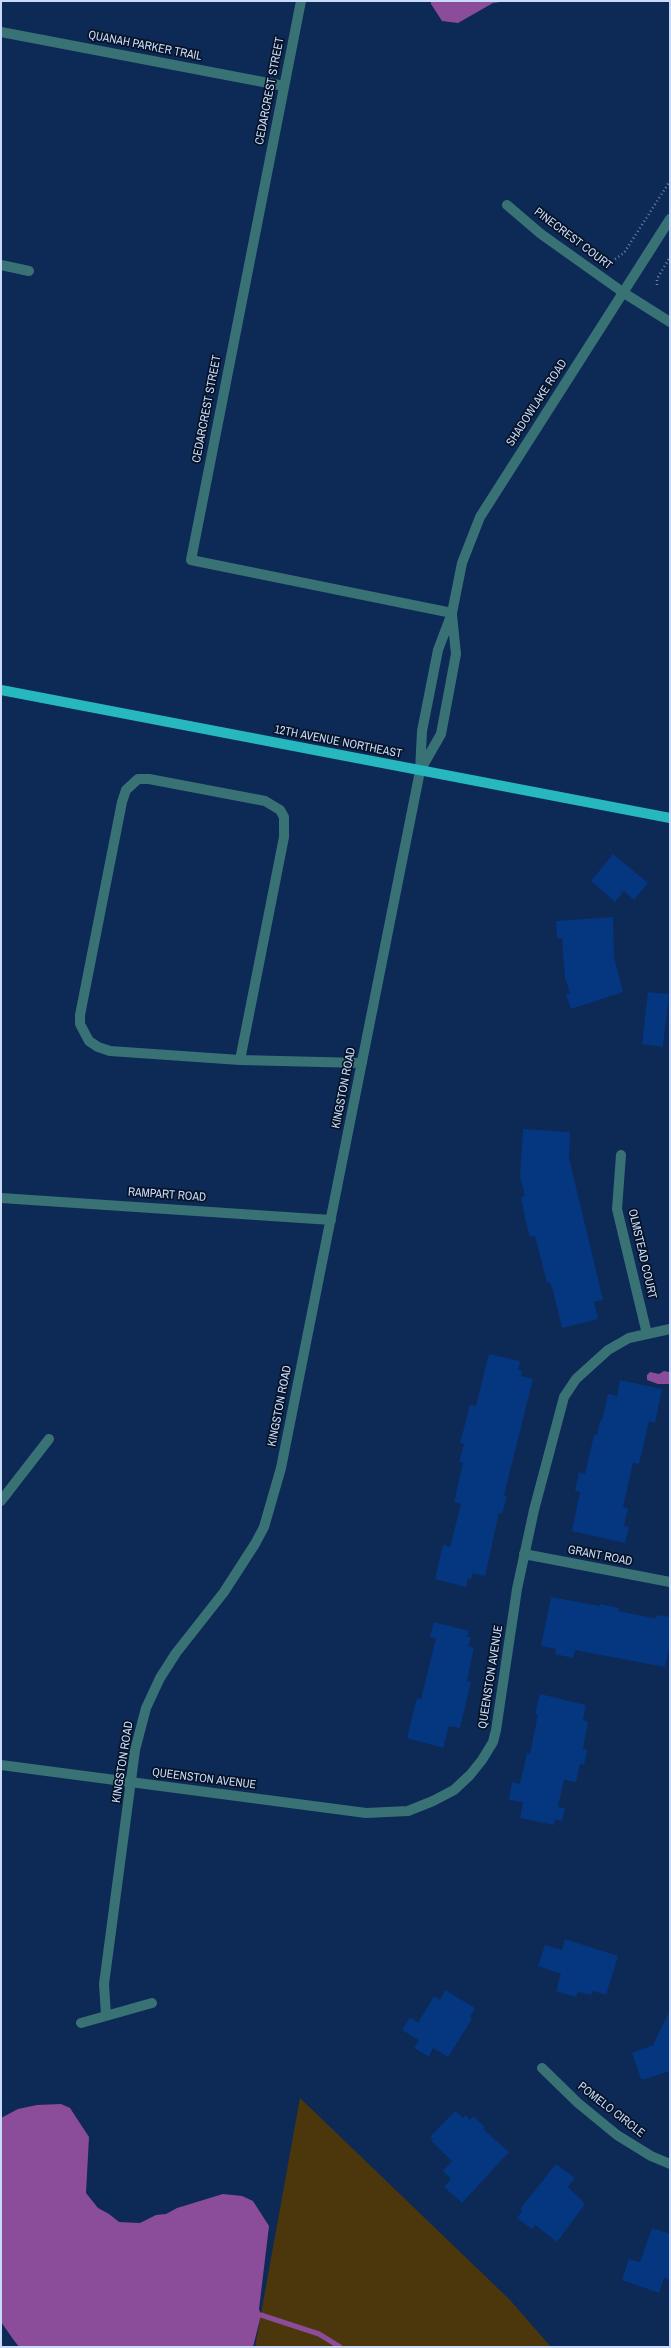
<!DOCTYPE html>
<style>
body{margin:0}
#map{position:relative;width:671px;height:2348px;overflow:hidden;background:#0d2956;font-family:"Archivo Narrow",sans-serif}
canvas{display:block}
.frame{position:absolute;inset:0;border:2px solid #c9dbf8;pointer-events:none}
</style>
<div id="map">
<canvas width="671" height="2348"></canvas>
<div class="frame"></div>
</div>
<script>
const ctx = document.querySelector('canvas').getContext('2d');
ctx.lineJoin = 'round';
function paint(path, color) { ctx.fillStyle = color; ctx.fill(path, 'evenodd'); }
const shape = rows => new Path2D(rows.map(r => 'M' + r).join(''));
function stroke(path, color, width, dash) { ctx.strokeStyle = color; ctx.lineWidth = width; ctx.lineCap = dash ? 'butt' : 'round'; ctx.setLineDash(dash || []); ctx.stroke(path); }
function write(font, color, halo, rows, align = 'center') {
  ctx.font = font + ' "Archivo Narrow",sans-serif'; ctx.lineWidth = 3.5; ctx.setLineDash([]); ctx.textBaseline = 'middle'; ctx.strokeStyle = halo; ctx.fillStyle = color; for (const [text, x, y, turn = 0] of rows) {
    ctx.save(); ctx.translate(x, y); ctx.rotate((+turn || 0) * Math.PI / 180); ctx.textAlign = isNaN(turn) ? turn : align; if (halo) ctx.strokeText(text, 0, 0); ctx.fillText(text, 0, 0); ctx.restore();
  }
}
paint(shape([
 [300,2098,509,2299,551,2347,255,2347]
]), '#4c370d');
paint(shape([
 [431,1,508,1,493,3,458,23,442,21,431,4],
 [664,1371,669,1372,669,1384,658,1384,647,1380,647,1375,650,1372,659,1374],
 [61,2104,70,2108,89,2137,86,2193,98,2208,109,2214,119,2222,140,2223,156,2215,166,2214,177,2208,223,2194,242,2196,253,2201,269,2226,259,2309,261,2315,253,2347,19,2347,13,2339,1,2322,1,2118,18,2109,37,2105]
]), '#8b4c99');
stroke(shape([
 [261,2315,319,2334,340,2347]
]), '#8b4c99', 5);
paint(shape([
 [613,854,648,883,634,900,624,891,615,902,591,881],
 [613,917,614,957,623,992,571,1009,566,995,570,993,565,978,562,938,557,938,556,921],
 [648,992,669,994,663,1047,642,1044],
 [523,1129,570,1132,569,1158,603,1300,594,1302,598,1319,562,1328,552,1287,549,1282,547,1283,535,1236,530,1237,525,1219,521,1197,525,1196,520,1176],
 [489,1354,520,1361,518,1370,522,1371,521,1376,533,1379,504,1495,507,1496,502,1514,499,1513,485,1576,473,1573,471,1579,468,1578,466,1587,435,1579,443,1545,450,1547,461,1504,454,1502,463,1463,459,1462,464,1444,460,1443,470,1405,476,1406],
 [620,1380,662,1389,655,1423,649,1421,639,1464,633,1463,623,1507,628,1508,624,1526,629,1527,625,1543,572,1531,580,1492,575,1491,579,1472,585,1474,594,1435,597,1435,600,1421,602,1421,608,1394,617,1396],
 [551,1597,600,1606,600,1604,619,1608,618,1611,653,1618,656,1618,657,1615,670,1617,670,1642,665,1667,575,1650,573,1658,555,1654,556,1649,541,1646],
 [434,1622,469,1631,467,1637,471,1637,468,1646,474,1648,467,1681,471,1682,460,1728,449,1726,443,1748,407,1738,417,1698,421,1699,432,1655,436,1638,430,1637],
 [540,1694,586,1705,583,1720,588,1722,583,1749,587,1750,584,1765,580,1764,576,1782,564,1780,558,1807,565,1808,562,1821,555,1819,554,1825,520,1818,523,1802,509,1800,512,1782,520,1784,527,1753,530,1754,538,1714,535,1714],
 [565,1939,618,1956,606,1995,593,1991,591,1995,578,1992,576,1997,556,1991,561,1974,538,1966,545,1945,562,1950],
 [445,1990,475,2008,470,2017,472,2019,448,2057,433,2048,429,2057,414,2048,419,2040,402,2030,410,2017,418,2023,434,1996,440,2000],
 [670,2010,670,2071,646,2079,641,2079,632,2053,653,2045],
 [455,2111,463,2118,465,2115,470,2120,473,2116,485,2127,483,2129,509,2152,462,2203,444,2187,451,2179,443,2171,452,2161,431,2141,433,2139,430,2137],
 [556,2164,575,2178,568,2187,585,2204,557,2242,535,2225,532,2229,517,2218,522,2211,520,2209],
 [652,2228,670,2234,670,2280,664,2278,659,2293,622,2280,629,2259,640,2262]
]), '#053680');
stroke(shape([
 [615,259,624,253,670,181],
 [657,285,657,279,670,257]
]), '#6d84a9', 2.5, [1, 3]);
stroke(shape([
 [301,1,191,560,452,613],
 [1,32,284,86],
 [507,205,541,234,624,293,670,322],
 [1,265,29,271],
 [421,769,441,734,456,654,452,615],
 [240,1060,284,837,284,817,280,810,265,801,149,779,138,779,126,790,122,802,80,1015,80,1024,89,1041,98,1047,110,1051,240,1060,362,1063],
 [621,1155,617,1209,647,1334],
 [1,1198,331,1220],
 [1,1501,49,1439],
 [524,1554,670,1582],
 [1,1765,366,1813,408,1811,433,1801,454,1790,470,1775,482,1760,493,1742,496,1730,517,1589,534,1510,564,1397,576,1379,608,1350,629,1338,670,1329],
 [106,2015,104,1984,135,1750,146,1708,160,1678,176,1653,224,1592,255,1544,264,1527,281,1468,420,771,422,731,438,650,452,613,462,563,480,517,670,219],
 [81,2023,152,2003],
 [542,2068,578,2103,617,2135,651,2156,670,2164]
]), '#387275', 10);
stroke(shape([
 [1,690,670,818]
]), '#27b7be', 10);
write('12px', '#c9dbf8', '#071327', [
 ["QUANAH PARKER TRAIL",145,46,11],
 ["CEDARCREST STREET",270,91,-79],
 ["PINECREST COURT",573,239,37],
 ["SHADOWLAKE ROAD",537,403,-57],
 ["CEDARCREST STREET",207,409,-79],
 ["12TH AVENUE NORTHEAST",338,742,11],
 ["KINGSTON ROAD",344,1088,-79],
 ["RAMPART ROAD",167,1195,4],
 ["OLMSTEAD COURT",642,1254,77],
 ["KINGSTON ROAD",280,1406,-79],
 ["GRANT ROAD",600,1556,11],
 ["QUEENSTON AVENUE",491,1677,-81],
 ["KINGSTON ROAD",123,1762,-81],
 ["QUEENSTON AVENUE",204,1779,7],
 ["POMELO CIRCLE",611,2110,38]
]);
</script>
